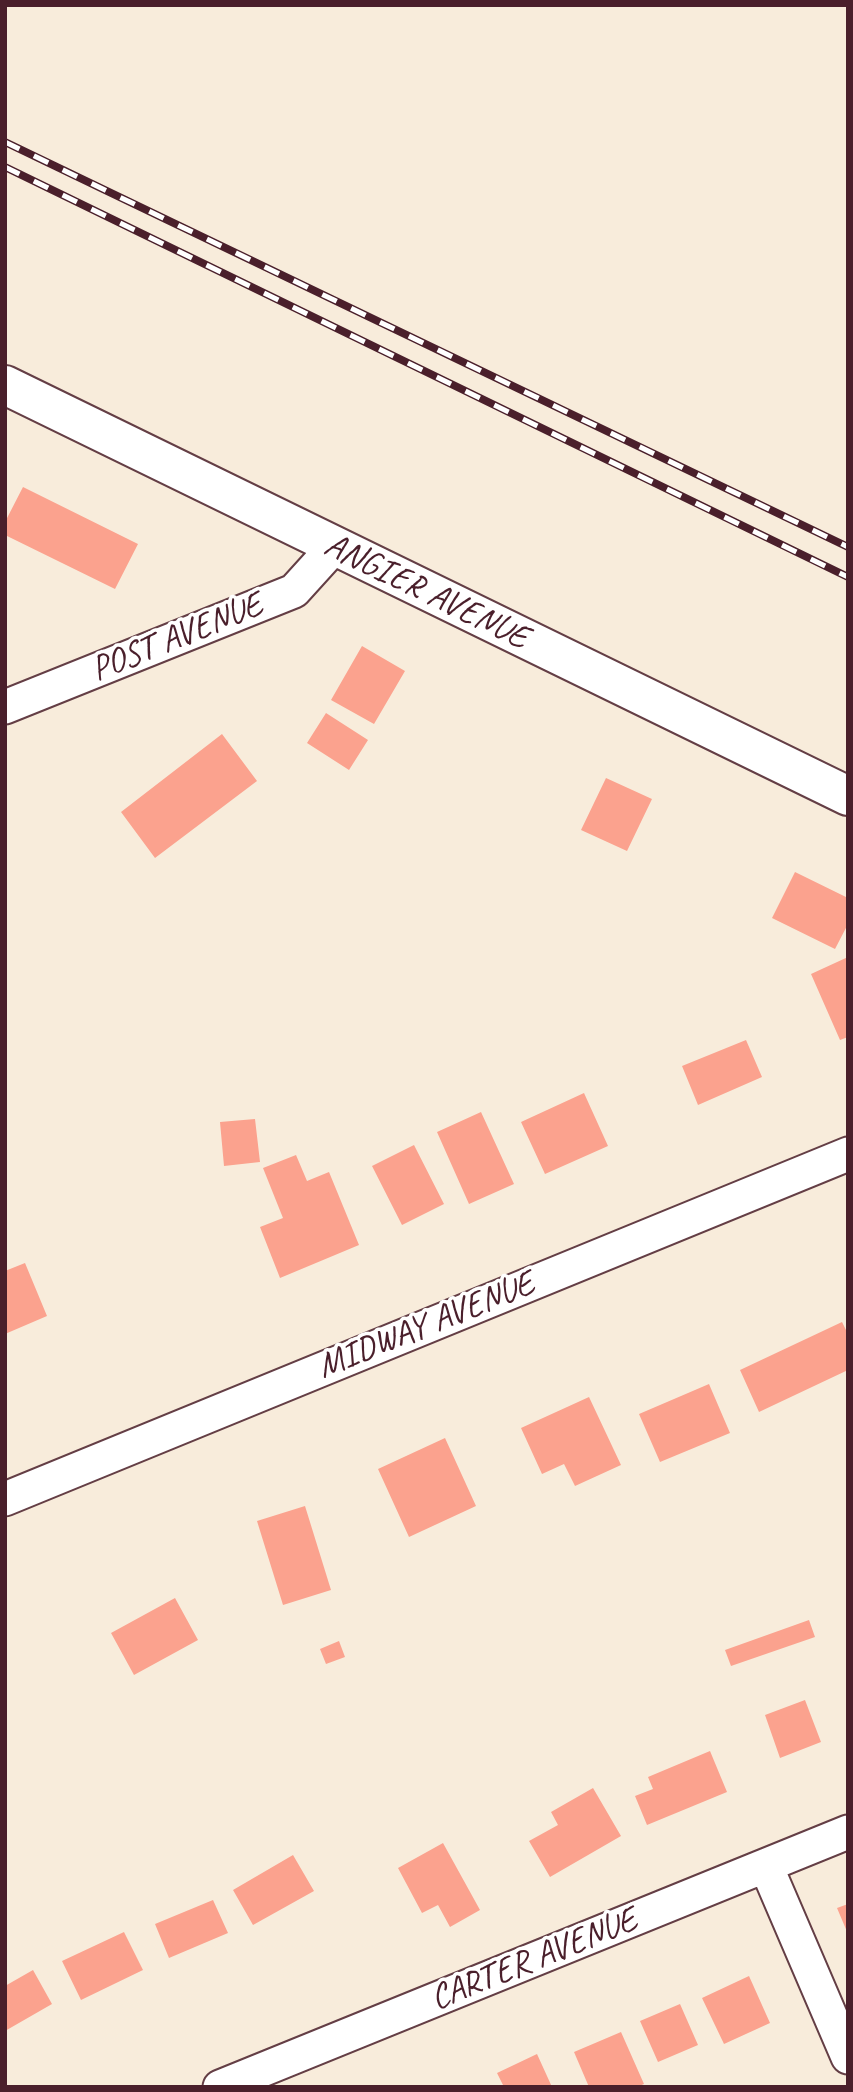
<!DOCTYPE html>
<style>
body{margin:0}
#map{position:relative;width:853px;height:2092px;overflow:hidden;background:#f8ecdb;font-family:Caveat,sans-serif}
canvas{display:block}
.frame{position:absolute;inset:0;border:7px solid #4a1f2b;pointer-events:none}
</style>
<div id="map">
<canvas width="853" height="2092"></canvas>
<div class="frame"></div>
</div>
<script>
const ctx = document.querySelector('canvas').getContext('2d');
ctx.lineJoin = 'round';
function paint(path, color) { ctx.fillStyle = color; ctx.fill(path, 'evenodd'); }
const shape = rows => new Path2D(rows.map(r => 'M' + r).join(''));
function stroke(path, color, width, dash) { ctx.strokeStyle = color; ctx.lineWidth = width; ctx.lineCap = dash ? 'butt' : 'round'; ctx.setLineDash(dash || []); ctx.stroke(path); }
function write(font, color, halo, rows, align = 'center') {
  ctx.font = font + ' Caveat,sans-serif'; ctx.lineWidth = 7; ctx.setLineDash([]); ctx.textBaseline = 'middle'; ctx.strokeStyle = halo; ctx.fillStyle = color; for (const [text, x, y, turn = 0] of rows) {
    ctx.save(); ctx.translate(x, y); ctx.rotate((+turn || 0) * Math.PI / 180); ctx.textAlign = isNaN(turn) ? turn : align; if (halo) ctx.strokeText(text, 0, 0); ctx.fillText(text, 0, 0); ctx.restore();
  }
}
paint(shape([
 [23,487,138,544,115,589,5,535,5,522],
 [362,646,405,671,374,724,331,700],
 [326,713,368,740,349,770,307,743],
 [222,734,257,781,155,858,121,812],
 [606,778,652,799,627,851,581,830],
 [795,872,848,898,848,924,835,949,772,918],
 [848,957,848,1037,840,1040,811,974],
 [746,1040,762,1077,698,1105,682,1066],
 [584,1093,608,1146,545,1174,521,1122],
 [481,1112,514,1184,469,1204,437,1132],
 [255,1119,260,1162,224,1166,220,1122],
 [414,1145,444,1204,402,1225,372,1166],
 [296,1155,307,1181,329,1172,359,1245,280,1278,260,1227,283,1218,263,1168],
 [25,1263,47,1316,5,1334,5,1271],
 [842,1322,848,1334,848,1370,759,1412,740,1370],
 [709,1384,730,1433,660,1462,639,1414],
 [589,1397,621,1465,575,1486,564,1464,542,1474,521,1428],
 [445,1438,476,1506,409,1537,378,1469],
 [305,1506,331,1590,283,1605,257,1521],
 [175,1598,198,1640,134,1675,111,1633],
 [809,1620,815,1637,731,1666,725,1650],
 [339,1641,345,1657,326,1664,320,1649],
 [805,1700,821,1742,780,1758,765,1715],
 [710,1751,727,1792,647,1825,635,1796,653,1789,648,1777],
 [593,1788,621,1836,550,1877,529,1841,558,1825,551,1812],
 [443,1843,480,1910,450,1927,438,1905,422,1913,398,1868],
 [293,1855,314,1891,253,1925,233,1890],
 [213,1900,228,1933,169,1958,155,1924],
 [848,1904,848,1934,837,1908],
 [124,1932,143,1970,81,2000,62,1961],
 [33,1970,52,2004,5,2031,5,1986],
 [749,1976,770,2023,724,2044,702,1998],
 [680,2004,698,2045,658,2062,640,2021],
 [621,2032,644,2084,637,2087,589,2087,574,2052],
 [537,2054,552,2087,504,2087,497,2073]
]), '#fba28e');
const minor = shape([
 [5,707,294,591,333,548],
 [5,1499,848,1154],
 [766,1866,848,2057],
 [220,2087,848,1832]
]);
const secondary = shape([
 [5,385,848,796]
]);
stroke(minor, '#643e45', 37);
stroke(secondary, '#643e45', 42);
stroke(minor, '#fff', 33);
stroke(secondary, '#fff', 38);
const rail = shape([
 [5,142,848,547],
 [5,167,848,577]
]);
stroke(rail, '#4a1f2b', 8);
stroke(rail, '#fff', 5, [16]);
write('35px', '#4a1f2b', '#fff', [
 ["ANGIER AVENUE",426,592,26],
 ["POST AVENUE",177,638,-22],
 ["MIDWAY AVENUE",426,1326,-22],
 ["CARTER AVENUE",534,1960,-22]
]);
</script>
